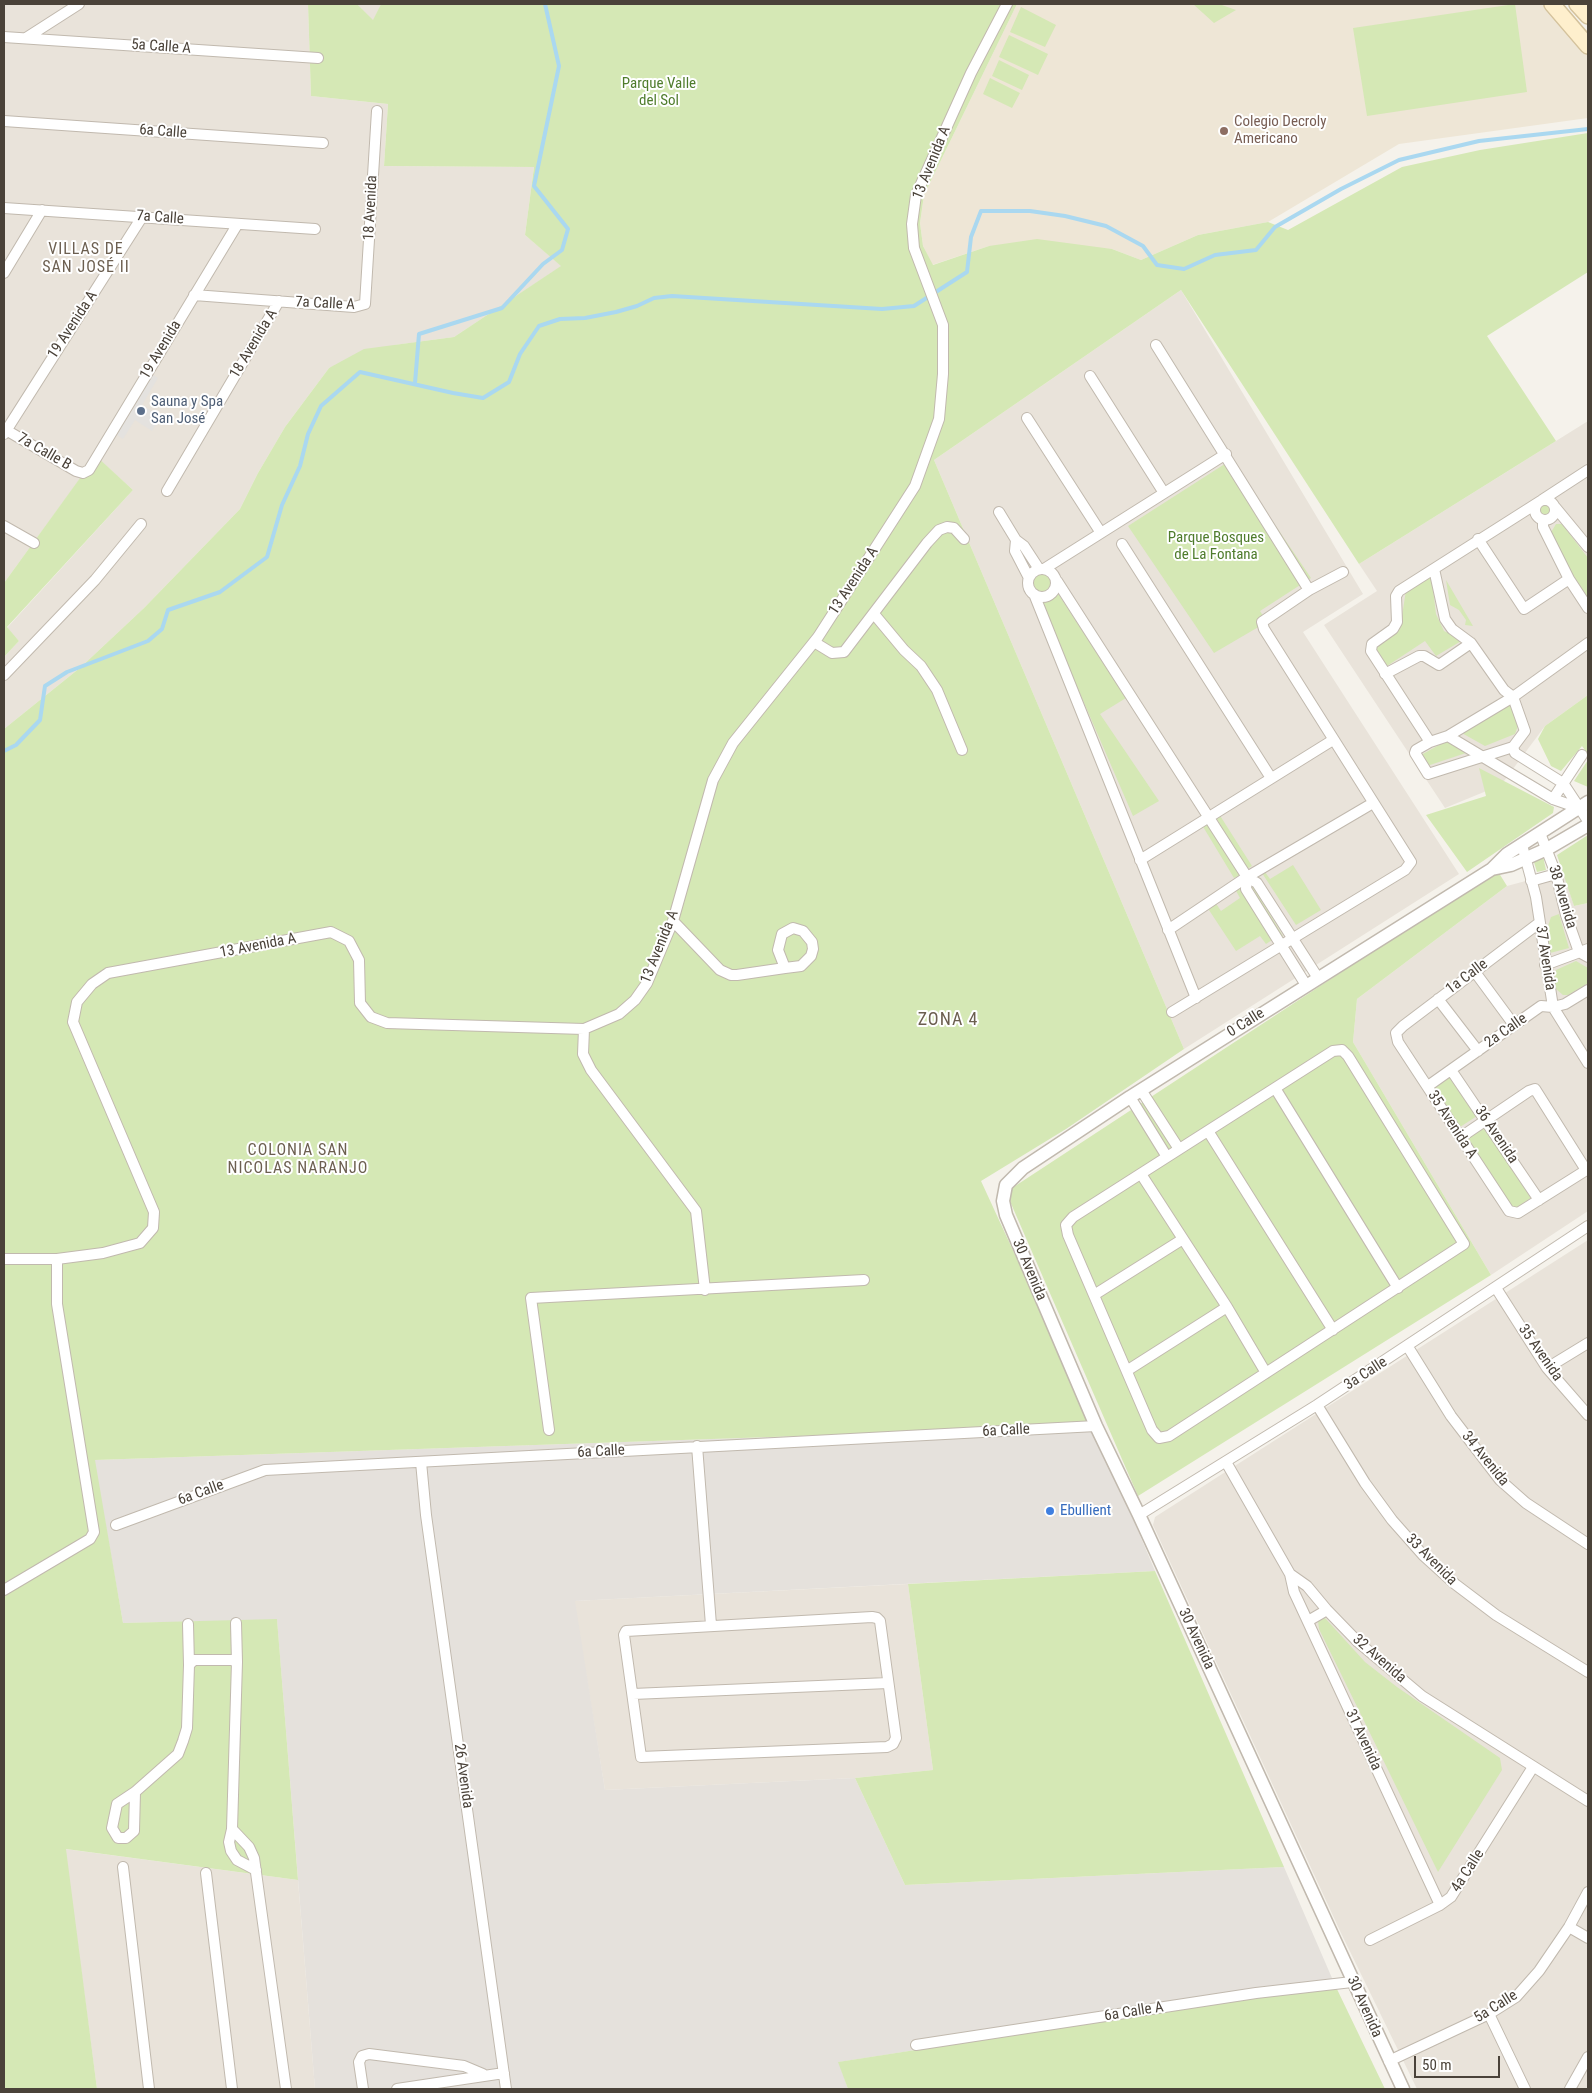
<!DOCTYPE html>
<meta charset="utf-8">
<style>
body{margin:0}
#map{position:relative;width:1592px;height:2093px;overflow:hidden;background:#f5f2eb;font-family:"Roboto Condensed",sans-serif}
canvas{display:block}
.frame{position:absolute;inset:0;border:5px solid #4a4239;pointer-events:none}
.scale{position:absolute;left:1414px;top:2056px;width:86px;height:22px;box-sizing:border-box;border:2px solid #4a4239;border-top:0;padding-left:6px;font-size:15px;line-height:18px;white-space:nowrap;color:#4a4239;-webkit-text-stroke:4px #fff;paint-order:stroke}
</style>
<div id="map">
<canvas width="1592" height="2093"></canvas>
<div class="frame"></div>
<div class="scale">50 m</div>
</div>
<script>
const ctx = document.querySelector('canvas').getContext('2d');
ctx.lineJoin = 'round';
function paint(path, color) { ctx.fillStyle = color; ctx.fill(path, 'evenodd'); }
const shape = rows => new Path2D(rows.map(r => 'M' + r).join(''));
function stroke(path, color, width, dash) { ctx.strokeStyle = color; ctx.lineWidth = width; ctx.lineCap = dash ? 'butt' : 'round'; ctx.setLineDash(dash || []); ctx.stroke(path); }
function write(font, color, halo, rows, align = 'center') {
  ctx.font = font + ' "Roboto Condensed",sans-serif'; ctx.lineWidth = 4; ctx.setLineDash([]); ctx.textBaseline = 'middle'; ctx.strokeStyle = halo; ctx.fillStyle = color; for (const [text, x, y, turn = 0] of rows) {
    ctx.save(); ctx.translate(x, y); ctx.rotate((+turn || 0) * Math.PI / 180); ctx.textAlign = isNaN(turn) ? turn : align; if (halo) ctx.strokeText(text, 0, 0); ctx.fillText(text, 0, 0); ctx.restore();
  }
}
paint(shape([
 [4,4,308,4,311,96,388,104,384,166,534,167,525,235,562,266,454,337,395,345,329,368,285,427,258,473,240,509,144,608,81,667,4,729,4,657,19,641,7,628,133,490,96,457,4,583],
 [357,4,381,4,373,21],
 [1181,290,1363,594,1303,632,1459,874,1184,1049,934,460],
 [1588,421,1588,695,1545,726,1501,785,1445,808,1324,625,1377,591,1359,564],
 [1563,871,1574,906,1588,903,1588,1211,1491,1275,1353,1042,1357,999,1507,886],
 [1588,1240,1588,2089,1417,2089,1341,1933,1153,1525,1155,1517],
 [908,1584,933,1770,855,1778,605,1790,574,1601],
 [65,1849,298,1880,315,2089,97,2089]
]), '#e9e3da');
paint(shape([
 [1094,1426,1155,1571,575,1601,605,1790,855,1778,905,1885,1284,1867,1335,1985,839,2062,848,2089,315,2089,277,1620,123,1623,94,1460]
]), '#e5e1dc');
paint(shape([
 [1017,4,1544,4,1588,53,1588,118,1399,144,1268,222,1198,235,1141,260,1112,249,989,246,932,265,923,246,920,223,924,195]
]), '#eee6d6');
paint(shape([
 [308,4,357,4,373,20,381,4,1017,4,924,195,920,223,923,246,933,265,989,246,1037,239,1112,249,1141,260,1198,235,1268,222,1288,230,1402,167,1480,150,1588,133,1588,272,1487,336,1556,441,1359,564,1181,290,934,460,1184,1049,1066,1129,981,1181,1094,1426,95,1460,123,1623,277,1619,298,1880,66,1849,97,2089,4,2089,4,729,81,667,144,608,240,509,258,473,285,427,329,368,364,349,454,337,561,266,525,235,534,167,384,166,388,104,311,96],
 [1193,4,1219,4,1236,10,1214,23],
 [1515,4,1527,92,1367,116,1353,28],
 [1021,7,1056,25,1045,47,1010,32],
 [1009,35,1048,54,1038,75,999,57],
 [999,60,1029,75,1022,90,992,76],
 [990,78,1020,93,1012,108,983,94],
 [96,456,133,490,7,627,19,641,4,657,4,583],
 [1231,460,1311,578,1260,611,1267,622,1214,653,1128,526],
 '1539 510a7 7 0 1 1 14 0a7 7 0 1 1-14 0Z',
 [1556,524,1562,524,1588,558,1588,598,1573,577,1550,534],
 [1431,572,1436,614,1444,631,1463,640,1436,656,1425,641,1387,666,1374,645,1400,629,1406,590],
 '1033 583a9 9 0 1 1 18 0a9 9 0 1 1-18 0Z',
 [1446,580,1473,626,1465,625,1466,620,1459,610,1450,605],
 [1057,592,1126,698,1100,714,1159,801,1133,816,1040,601,1049,599],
 [1588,695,1588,754,1582,746,1561,771,1551,766,1538,739,1545,726],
 [1508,704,1513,706,1519,723,1515,734,1485,746,1460,732],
 [1448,740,1469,752,1427,766,1421,755],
 [1588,760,1588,787,1574,781],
 [1479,768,1554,807,1553,813,1467,872,1426,815,1486,796],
 [1219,814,1252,866,1247,869,1215,816],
 [1207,821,1240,875,1234,878,1202,825],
 [1588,835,1588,903,1574,906,1557,855],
 [1543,856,1546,870,1537,872,1533,859],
 [1293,865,1321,910,1296,925,1262,873,1265,872,1270,879],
 [1497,870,1507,886,1357,999,1353,1042,1491,1275,1138,1496,1006,1192],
 [1250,884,1254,888,1283,936,1281,938],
 [1239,886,1272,940,1266,944,1260,936,1236,951,1207,907,1215,902,1221,911,1240,898,1235,889],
 [1559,914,1569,948,1550,953,1545,935,1551,917],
 [1576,961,1588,968,1588,983,1568,995,1563,995,1556,989,1554,981,1556,970],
 [1449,1074,1477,1116,1460,1127,1434,1086],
 [1483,1125,1531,1198,1511,1211,1465,1137],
 [1155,1571,1284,1867,905,1885,855,1778,933,1770,908,1584],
 [1325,1618,1365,1662,1397,1687,1500,1758,1502,1770,1438,1872,1319,1629,1318,1621],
 [1335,1985,1385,2089,848,2089,838,2062]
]), '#d5e8b5');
paint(shape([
 [153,375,158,378,142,405,161,417,152,431,135,420,123,439,117,435]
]), '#e4e2df');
stroke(shape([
 [415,383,419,334,502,308,543,264,562,250,568,229,534,186,559,66,545,4],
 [4,751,16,745,40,720,45,686,67,672,148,641,162,629,168,610,220,592,267,557,282,505,300,466,308,434,321,406,360,372,453,393,483,398,509,382,520,354,539,326,560,319,585,318,616,312,637,306,654,298,672,296,882,309,914,306,967,272,971,237,981,211,1030,211,1065,216,1106,226,1143,246,1157,265,1184,269,1215,255,1256,250,1275,227,1341,189,1399,160,1479,141,1588,129]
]), '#aad8f0', 4);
const minor = shape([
 [4,37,318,58],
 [26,38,79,4],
 [4,121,323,143],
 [4,208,315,229],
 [4,273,42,210],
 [194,295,354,307,365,304,377,111],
 [1156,345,1309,590],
 [1090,376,1164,493],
 [1027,418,1101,533],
 [6,430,76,471,83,473,89,470,237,225],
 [4,434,142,217],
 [167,491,279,301],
 '1535 510a10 10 0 1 1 20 0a10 10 0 1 1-20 0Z',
 [1542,500,1588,470],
 [1555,507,1588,547],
 [999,512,1016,540,1024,546,1039,569],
 [1543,520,1543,527,1569,579,1588,608],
 [4,526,34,543],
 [1478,539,1524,609,1569,579],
 [1016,540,1015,551,1029,578],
 [1122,544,1271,778],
 '1028 583a14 14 0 1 1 28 0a14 14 0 1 1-28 0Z',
 [1044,569,1226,454],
 [1434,569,1445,619,1452,629,1471,643,1504,690,1513,697,1525,731,1513,747,1515,753,1563,783,1588,821],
 [1057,581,1247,877,1257,883,1318,978],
 [1034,594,1196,998],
 [874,614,904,650,921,666,937,690,962,750],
 [814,642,832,653,844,652,927,543,939,530,947,527,954,528,964,539],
 [1385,674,1419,656,1424,656,1439,665,1471,643],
 [4,675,95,580,141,524],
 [1448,736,1553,799,1579,808],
 [1430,742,1371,651,1372,644,1393,629,1397,622,1396,596,1399,591,1539,502],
 [1513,747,1428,774,1415,753,1416,750,1430,742,1448,736,1513,697,1588,643],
 [1553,799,1582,755],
 [1540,833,1556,874,1566,915,1579,952,1588,957],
 [1522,845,1536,897,1553,1007,1588,1063],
 [1140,860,1333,740],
 [1247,877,1246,889,1306,985],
 [1531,881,1556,874],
 [673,921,720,970,731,975,737,975,785,968,801,966,811,956,813,949,812,942,803,931,793,928,782,934,778,950,785,968],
 [1539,923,1403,1026,1396,1033,1398,1042,1509,1211,1518,1213,1588,1169],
 [1168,930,1247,877,1373,803],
 [1545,965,1588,949],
 [1475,972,1514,1025],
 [1438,999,1478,1051],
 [1172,1012,1405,870,1411,862,1264,629,1262,622,1309,590,1343,572],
 [584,1029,583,1054,591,1070,696,1211,705,1290],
 [1342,1050,1348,1056,1464,1244,1169,1436,1159,1438,1152,1430,1068,1235,1066,1225,1073,1217,1333,1051,1342,1050],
 [1451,1070,1539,1200],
 [1428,1086,1541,1006,1553,1007,1565,1004,1588,990],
 [1275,1088,1398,1288],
 [1141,1090,1179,1149],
 [1130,1097,1167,1157],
 [1208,1131,1333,1330],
 [1461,1137,1529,1091,1535,1089,1586,1170],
 [1141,1174,1227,1307,1266,1373],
 [4,1259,57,1259,103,1253,140,1243,153,1228,154,1212,73,1022,77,1002,92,984,108,973,331,932,349,941,359,960,360,1003,371,1017,387,1023,584,1029,619,1014,635,1000,647,983,673,921,713,780,733,743,818,637,915,486,939,419,943,374,943,325,914,248,912,224,916,195,971,73,1007,4],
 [1496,1288,1547,1368,1588,1415],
 [1094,1295,1183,1239],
 [1408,1347,1451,1416,1500,1480,1526,1503,1588,1544],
 [1547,1368,1588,1343],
 [1128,1370,1227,1307],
 [1317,1405,1365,1483,1392,1520,1423,1555,1455,1584,1496,1615,1588,1672],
 [549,1430,531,1298,864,1280],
 [697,1446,711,1625],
 [421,1462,426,1515,506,2089],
 [1226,1462,1290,1574,1307,1586,1327,1610,1358,1642,1422,1696,1588,1801],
 [1139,1515,1317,1405,1588,1226],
 [116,1525,265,1470,1096,1426],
 [1290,1574,1294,1592,1440,1905],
 [4,1590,90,1539,94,1532,57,1304,57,1259],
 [872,1617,877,1618,880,1621,896,1738,893,1744,887,1747,641,1757,624,1635,626,1631,872,1617],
 [1308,1621,1327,1610],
 [236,1623,237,1662],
 [188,1624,189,1665],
 [633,1694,888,1683],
 [135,1792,134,1831,126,1838,118,1838,112,1828,117,1804,135,1792,178,1754,183,1741,187,1728,189,1665,194,1660,232,1660,237,1662,232,1829,229,1842,231,1851,237,1860,256,1870],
 [232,1829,249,1847,254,1858,286,2089],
 [123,1867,149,2089],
 [206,1873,232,2089],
 [1569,1927,1588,1938],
 [1370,1940,1440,1905,1451,1897,1533,1767],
 [1489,2014,1525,2089],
 [916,2045,1256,1993,1352,1982],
 [1389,2061,1489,2014,1516,1997,1539,1971,1569,1927,1588,1892],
 [363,2089,359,2062,362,2056,369,2054,464,2066,483,2074],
 [397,2089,504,2073],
 [1570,2089,1588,2057]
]);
const tertiary = shape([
 [1492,869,1511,865,1547,849,1588,825],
 [1403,2089,1139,1515,1096,1426,1006,1215,1003,1201,1006,1185,1023,1168,1130,1097,1492,869,1507,854,1588,802]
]);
const secondary = shape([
 [1552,4,1588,46],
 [1577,4,1588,16]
]);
stroke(minor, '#c1b9ae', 12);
stroke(tertiary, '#c1b9ae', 15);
stroke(secondary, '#d4c29c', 18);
stroke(minor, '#fff', 10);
stroke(tertiary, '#fff', 12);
stroke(secondary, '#feefcd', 15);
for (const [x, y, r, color] of [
 [1224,131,5,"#8d6e63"],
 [141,411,5,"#5c6f8a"],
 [1050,1511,5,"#3f7fe0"]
]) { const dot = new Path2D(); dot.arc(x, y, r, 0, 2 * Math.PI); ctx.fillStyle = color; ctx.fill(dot); stroke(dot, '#fff', 2); }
write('15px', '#4a4239', '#fff', [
 ["5a Calle A",161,47,4],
 ["6a Calle",163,132,4],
 ["13 Avenida A",932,163,-68],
 ["18 Avenida",371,208,-87],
 ["7a Calle",160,218,4],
 ["7a Calle A",325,304,3],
 ["19 Avenida A",73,325,-57],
 ["18 Avenida A",254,344,-59],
 ["19 Avenida",161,350,-59],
 ["7a Calle B",44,452,30],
 ["13 Avenida A",854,581,-57],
 ["38 Avenida",1562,897,73],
 ["13 Avenida A",258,946,-11],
 ["13 Avenida A",660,947,-68],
 ["37 Avenida",1545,958,81],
 ["1a Calle",1467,977,-37],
 ["0 Calle",1246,1023,-32],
 ["2a Calle",1506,1031,-35],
 ["35 Avenida A",1452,1125,57],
 ["36 Avenida",1496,1135,56],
 ["30 Avenida",1029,1270,67],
 ["35 Avenida",1540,1353,55],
 ["3a Calle",1366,1374,-33],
 ["6a Calle",1006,1431,-3],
 ["6a Calle",601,1452,-3],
 ["34 Avenida",1485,1459,51],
 ["6a Calle",201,1493,-20],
 ["33 Avenida",1431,1560,45],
 ["30 Avenida",1196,1639,65],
 ["32 Avenida",1379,1659,41],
 ["31 Avenida",1363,1740,65],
 ["26 Avenida",463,1776,82],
 ["4a Calle",1468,1871,-57],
 ["30 Avenida",1364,2007,66],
 ["5a Calle",1496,2007,-32],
 ["6a Calle A",1134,2012,-9]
]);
write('15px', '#4f7c2c', '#fff', [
 ["Parque Valle",659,84],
 ["del Sol",659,101],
 ["Parque Bosques",1216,538],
 ["de La Fontana",1216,555]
]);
write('15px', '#785e54', '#fff', [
 ["Colegio Decroly",1234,122],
 ["Americano",1234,139]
], 'left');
write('15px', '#4e5e75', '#fff', [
 ["Sauna y Spa",151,402],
 ["San José",151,419]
], 'left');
write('15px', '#366cbe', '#fff', [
 ["Ebullient",1060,1511]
], 'left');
ctx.letterSpacing = '1px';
write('16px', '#6c5f50', '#fff', [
 ["VILLAS DE",86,250],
 ["SAN JOSÉ II",86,268],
 ["COLONIA SAN",298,1151],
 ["NICOLAS NARANJO",298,1169]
]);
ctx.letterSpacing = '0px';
ctx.letterSpacing = '1px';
write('18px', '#6c5f50', '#fff', [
 ["ZONA 4",948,1020]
]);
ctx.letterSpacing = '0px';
</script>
